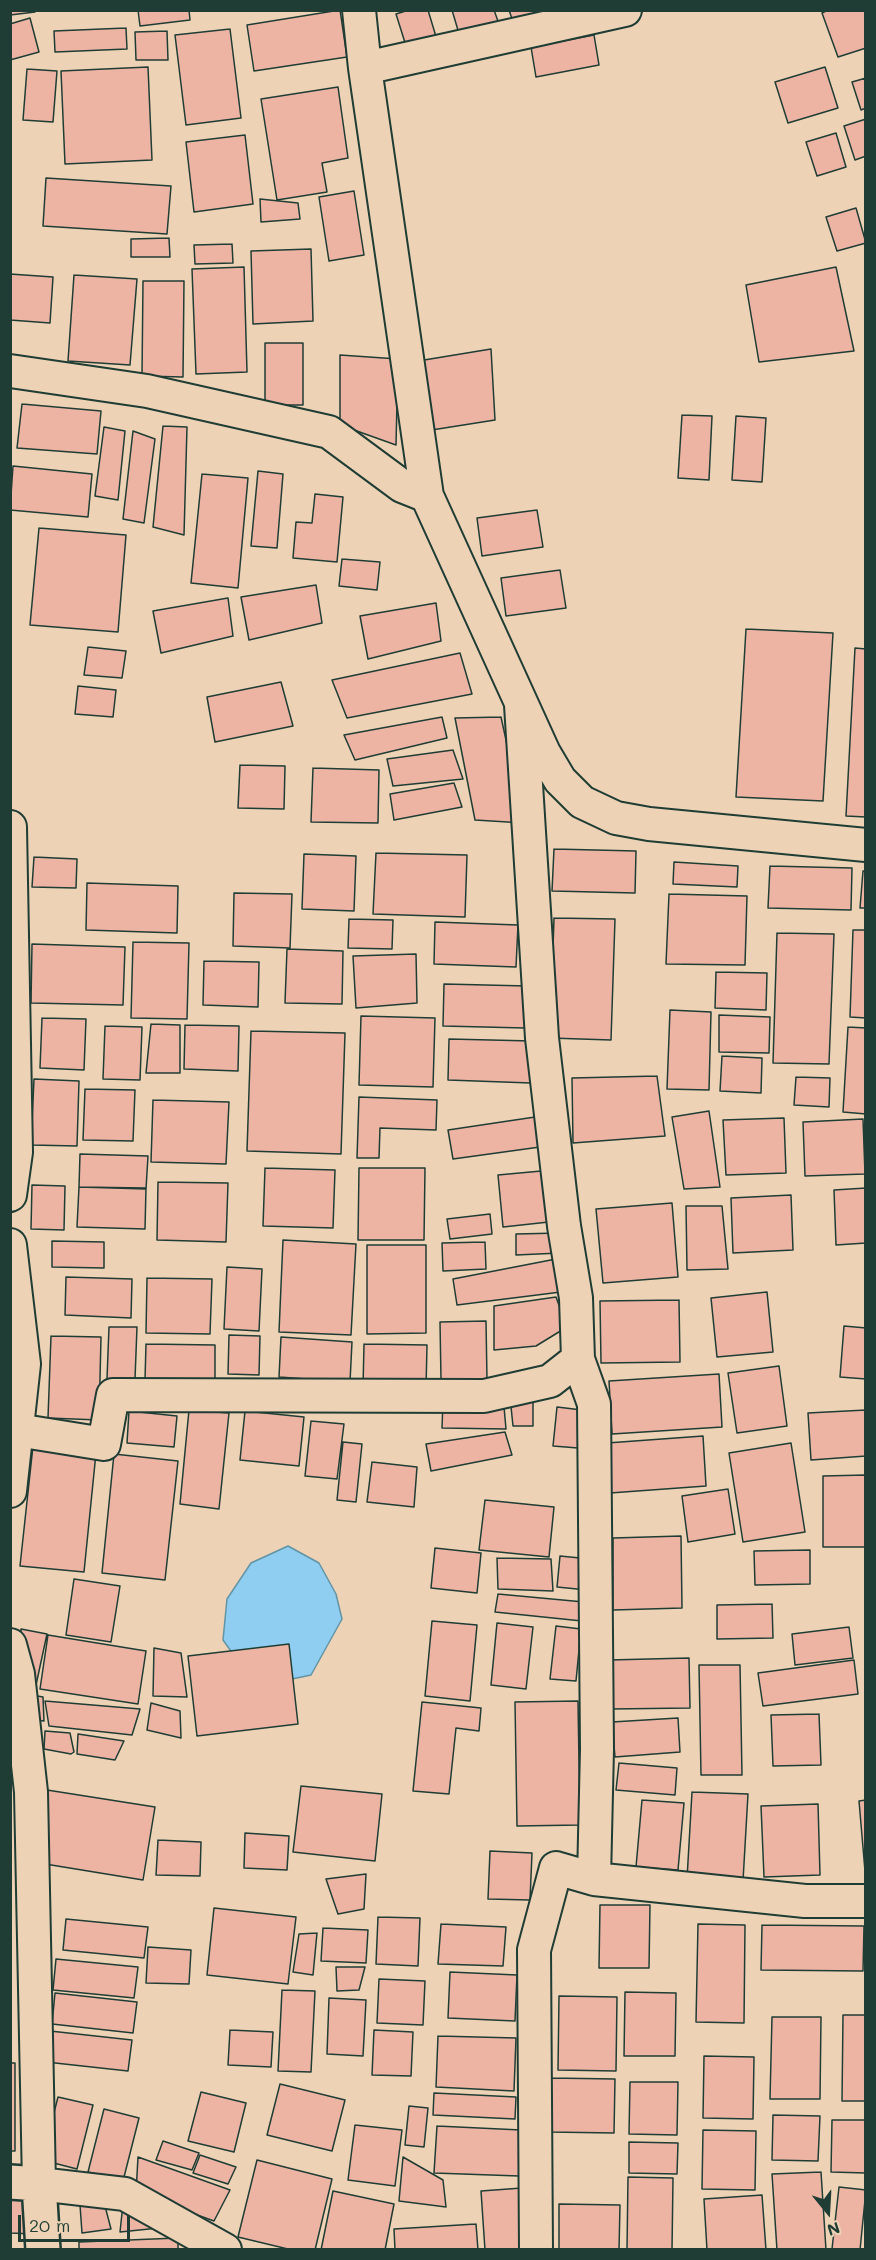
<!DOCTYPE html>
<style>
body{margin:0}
#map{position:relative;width:876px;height:2260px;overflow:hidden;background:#eed2b5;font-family:Mali,sans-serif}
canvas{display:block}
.frame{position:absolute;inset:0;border:12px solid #1f3d34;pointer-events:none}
.north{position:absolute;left:798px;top:2182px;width:60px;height:60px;-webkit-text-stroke:4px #eed2b5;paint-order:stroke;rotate:162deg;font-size:16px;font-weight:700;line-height:24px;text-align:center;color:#1f3d34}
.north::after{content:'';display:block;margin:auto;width:21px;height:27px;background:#1f3d34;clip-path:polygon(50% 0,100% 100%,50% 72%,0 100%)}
.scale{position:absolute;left:18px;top:2215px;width:112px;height:27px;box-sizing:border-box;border:3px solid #1f3d34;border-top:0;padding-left:8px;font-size:18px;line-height:21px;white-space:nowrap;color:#1f3d34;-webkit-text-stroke:4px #eed2b5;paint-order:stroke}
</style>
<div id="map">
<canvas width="876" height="2260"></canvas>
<div class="frame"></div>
<div class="north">N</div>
<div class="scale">20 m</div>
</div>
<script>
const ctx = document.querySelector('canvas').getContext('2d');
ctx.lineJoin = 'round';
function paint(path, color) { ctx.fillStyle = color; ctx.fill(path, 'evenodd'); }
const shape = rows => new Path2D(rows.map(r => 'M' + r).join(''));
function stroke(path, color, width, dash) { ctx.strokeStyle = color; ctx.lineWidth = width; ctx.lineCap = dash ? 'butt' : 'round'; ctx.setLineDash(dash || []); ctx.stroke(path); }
const water = shape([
 [288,1546,319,1563,336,1594,342,1619,311,1675,273,1683,246,1672,223,1640,227,1599,251,1563,288,1546]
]);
paint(water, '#8fcef0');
stroke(water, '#6294a5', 1.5);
const building = shape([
 [10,10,35,10,35,12,10,15,10,10],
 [138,10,189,10,190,20,140,26,138,10],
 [340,10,347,57,254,71,247,25,340,10],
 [409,10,428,10,437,40,407,49,396,14,409,10],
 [452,10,494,10,499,24,460,37,452,10],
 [509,10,551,10,513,22,509,10],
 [828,10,866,10,866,48,838,57,822,13,828,10],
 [30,18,39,52,10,60,10,24,30,18],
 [126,28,127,49,55,52,54,31,126,28],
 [230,29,241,118,186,125,175,35,230,29],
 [167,31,168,60,136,60,135,32,167,31],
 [594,35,599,65,536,77,531,47,594,35],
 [148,67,152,160,65,164,61,71,148,67],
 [825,67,838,108,788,123,775,82,825,67],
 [27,69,57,71,53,122,23,120,27,69],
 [866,78,866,108,861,110,852,82,866,78],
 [338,87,348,158,322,163,327,192,277,200,261,99,338,87],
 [866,119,866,156,855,160,844,126,866,119],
 [836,133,846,167,817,176,806,142,836,133],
 [245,135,253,204,194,212,186,142,245,135],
 [46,178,171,186,167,234,43,226,46,178],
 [354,191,364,255,329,261,319,197,354,191],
 [260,199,298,203,300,219,261,222,260,199],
 [856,208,866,243,837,251,826,217,856,208],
 [169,238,170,257,131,257,131,239,169,238],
 [232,244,233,263,195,264,194,245,232,244],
 [311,249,313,321,253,324,251,251,311,249],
 [244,267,247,372,196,374,192,269,244,267],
 [836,267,854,351,759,362,746,285,836,267],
 [10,274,53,277,50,323,10,320,10,274],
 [74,275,137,279,130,365,68,361,74,275],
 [143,281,184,281,183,377,142,376,143,281],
 [265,343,303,343,303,405,265,405,265,343],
 [491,349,495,420,419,432,412,362,491,349],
 [340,355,398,359,396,445,340,425,340,355],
 [22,404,101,411,97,454,17,448,22,404],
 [682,415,712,416,709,480,678,478,682,415],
 [736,416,766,418,762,482,732,480,736,416],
 [163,426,187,427,184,535,153,527,163,426],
 [104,427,125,431,118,500,95,496,104,427],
 [133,431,155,439,144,523,123,519,133,431],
 [13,466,92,474,88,517,10,510,13,466],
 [258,471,283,474,277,548,251,546,258,471],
 [202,474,248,478,238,588,191,583,202,474],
 [315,494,343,497,337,562,293,558,296,522,312,523,315,494],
 [537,510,543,547,482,556,477,518,537,510],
 [39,528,126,535,118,632,30,625,39,528],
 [342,559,380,562,377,590,339,586,342,559],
 [560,570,566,608,506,616,501,578,560,570],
 [316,585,322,623,249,640,241,597,316,585],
 [228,598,233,636,161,653,153,611,228,598],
 [436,603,441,641,368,659,360,616,436,603],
 [746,629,833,633,823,801,736,797,746,629],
 [88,647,126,651,122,678,84,675,88,647],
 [855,648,866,649,866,817,846,816,855,648],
 [460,653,472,694,347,718,332,680,460,653],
 [281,682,293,726,215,742,207,697,281,682],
 [78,686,116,690,113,717,75,714,78,686],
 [442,717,447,738,355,760,344,735,442,717],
 [501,717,524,823,475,820,455,718,501,717],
 [453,750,463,779,393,786,387,759,453,750],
 [240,765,285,766,284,809,238,808,240,765],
 [313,768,379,770,378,823,311,822,313,768],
 [454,783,462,807,394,820,390,794,454,783],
 [554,849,636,851,635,893,552,891,554,849],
 [376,853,467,855,465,917,373,914,376,853],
 [304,854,356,856,354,911,302,909,304,854],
 [34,857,77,859,76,888,32,887,34,857],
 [674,862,738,866,737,887,673,884,674,862],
 [770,866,852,868,851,910,768,908,770,866],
 [863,871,866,871,866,908,860,908,863,871],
 [87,883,178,886,177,933,86,930,87,883],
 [234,893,292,894,290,948,233,946,234,893],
 [669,894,747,896,745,965,666,964,669,894],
 [554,918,615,919,611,1040,550,1038,554,918],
 [349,919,393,920,392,949,348,948,349,919],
 [435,922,518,925,516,967,434,964,435,922],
 [853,930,866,930,866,1018,850,1017,853,930],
 [777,933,834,934,829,1064,773,1063,777,933],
 [133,942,189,943,187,1019,131,1018,133,942],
 [32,944,125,947,123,1005,31,1003,32,944],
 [287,949,343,951,342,1004,285,1003,287,949],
 [416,954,417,1003,356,1008,353,956,416,954],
 [204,961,259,962,258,1007,203,1005,204,961],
 [716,972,767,973,766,1010,715,1008,716,972],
 [444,984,527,986,525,1028,443,1026,444,984],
 [670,1010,711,1012,709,1090,667,1089,670,1010],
 [719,1015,770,1017,769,1053,719,1052,719,1015],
 [361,1016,435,1018,433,1087,359,1085,361,1016],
 [42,1018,86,1019,84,1070,40,1068,42,1018],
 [151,1024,180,1025,180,1073,146,1073,151,1024],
 [185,1025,239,1026,238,1071,184,1069,185,1025],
 [105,1026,142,1027,140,1080,103,1079,105,1026],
 [848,1027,866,1028,866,1114,843,1112,848,1027],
 [251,1031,345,1033,341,1154,247,1151,251,1031],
 [449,1039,532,1041,531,1083,448,1080,449,1039],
 [722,1056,762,1058,761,1093,720,1091,722,1056],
 [657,1076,665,1136,573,1143,572,1078,657,1076],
 [796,1077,830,1078,829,1107,794,1105,796,1077],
 [34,1079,79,1081,77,1146,31,1145,34,1079],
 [85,1089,135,1090,133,1141,83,1140,85,1089],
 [359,1097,437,1100,436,1130,380,1128,379,1158,357,1158,359,1097],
 [153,1100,229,1102,226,1164,151,1162,153,1100],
 [709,1111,720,1187,684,1189,672,1117,709,1111],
 [535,1117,540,1147,453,1159,448,1130,535,1117],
 [784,1118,786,1173,726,1175,723,1120,784,1118],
 [863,1119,865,1174,805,1176,803,1122,863,1119],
 [80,1154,148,1156,146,1189,79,1187,80,1154],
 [265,1168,335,1170,333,1228,263,1226,265,1168],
 [359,1168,425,1168,424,1240,358,1240,359,1168],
 [552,1170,558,1221,503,1227,498,1175,552,1170],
 [158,1182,228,1183,226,1242,157,1240,158,1182],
 [32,1185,65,1186,64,1230,31,1229,32,1185],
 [79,1187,146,1188,145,1229,77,1227,79,1187],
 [866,1188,866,1243,836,1245,834,1190,866,1188],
 [791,1195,793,1250,733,1253,731,1198,791,1195],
 [672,1203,678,1277,603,1283,596,1209,672,1203],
 [686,1206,722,1206,728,1269,687,1270,686,1206],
 [490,1214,492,1234,450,1239,447,1219,490,1214],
 [560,1233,560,1253,516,1255,516,1234,560,1233],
 [283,1240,356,1244,351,1335,279,1332,283,1240],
 [52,1241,104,1242,104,1268,52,1267,52,1241],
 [485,1242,486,1269,443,1271,442,1243,485,1242],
 [367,1245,426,1245,426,1333,367,1334,367,1245],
 [556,1259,561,1292,457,1305,453,1279,556,1259],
 [227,1267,262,1269,259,1331,224,1329,227,1267],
 [66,1277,132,1279,131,1318,65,1315,66,1277],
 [147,1278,212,1279,210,1334,146,1333,147,1278],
 [767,1292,773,1352,717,1357,711,1298,767,1292],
 [556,1297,567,1327,536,1346,494,1350,494,1306,556,1297],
 [679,1300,680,1362,601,1363,600,1301,679,1300],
 [486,1321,487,1380,441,1380,440,1322,486,1321],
 [844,1326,866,1328,866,1379,840,1377,844,1326],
 [109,1327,137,1327,135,1379,107,1379,109,1327],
 [229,1335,260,1336,259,1375,228,1374,229,1335],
 [51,1336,101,1337,99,1420,48,1418,51,1336],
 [281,1337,352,1342,350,1382,279,1377,281,1337],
 [146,1344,215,1345,215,1381,145,1380,146,1344],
 [364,1344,427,1345,426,1389,363,1388,364,1344],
 [779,1366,787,1426,737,1433,728,1373,779,1366],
 [719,1374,722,1427,612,1434,609,1381,719,1374],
 [533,1395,533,1426,513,1426,510,1397,533,1395],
 [503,1396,506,1429,442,1428,443,1401,503,1396],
 [557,1407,582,1410,578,1448,553,1446,557,1407],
 [189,1410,229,1413,219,1509,180,1504,189,1410],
 [866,1410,866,1456,811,1460,808,1413,866,1410],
 [129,1411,177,1416,174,1447,127,1443,129,1411],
 [245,1411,304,1417,299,1466,240,1460,245,1411],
 [311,1421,344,1424,337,1479,305,1476,311,1421],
 [505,1432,512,1455,431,1471,426,1444,505,1432],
 [703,1436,706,1486,610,1493,607,1443,703,1436],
 [343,1442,362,1444,356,1502,337,1500,343,1442],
 [791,1443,805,1532,743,1542,729,1453,791,1443],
 [33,1446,96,1453,84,1572,20,1566,33,1446],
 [114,1454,178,1461,165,1580,102,1573,114,1454],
 [372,1462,417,1467,414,1507,367,1502,372,1462],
 [866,1475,866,1547,823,1547,823,1476,866,1475],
 [728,1489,735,1534,688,1542,682,1496,728,1489],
 [485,1500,554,1507,549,1557,479,1550,485,1500],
 [681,1536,682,1608,613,1610,613,1538,681,1536],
 [435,1548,481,1553,477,1593,431,1588,435,1548],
 [810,1550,810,1584,755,1585,754,1551,810,1550],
 [560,1556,590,1559,587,1590,557,1587,560,1556],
 [497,1558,551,1559,553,1591,498,1589,497,1558],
 [74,1579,120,1586,111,1642,66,1635,74,1579],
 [498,1594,584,1602,582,1621,495,1612,498,1594],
 [772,1604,773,1638,717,1639,717,1605,772,1604],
 [432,1621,477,1625,470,1701,425,1696,432,1621],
 [497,1623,533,1627,526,1689,491,1685,497,1623],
 [556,1626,581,1629,576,1681,550,1679,556,1626],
 [849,1627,853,1658,795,1665,792,1634,849,1627],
 [21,1629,47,1634,36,1685,21,1682,21,1629],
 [48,1635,146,1651,138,1704,40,1689,48,1635],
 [289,1644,298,1724,197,1736,188,1656,289,1644],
 [154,1648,181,1653,187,1697,153,1696,154,1648],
 [689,1658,690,1708,611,1709,609,1660,689,1658],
 [854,1660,858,1694,763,1706,758,1673,854,1660],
 [699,1665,740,1665,742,1775,701,1775,699,1665],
 [26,1694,43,1697,44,1721,26,1719,26,1694],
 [45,1701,140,1709,132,1735,49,1726,45,1701],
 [578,1701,580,1825,517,1826,515,1702,578,1701],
 [422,1702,481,1708,479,1731,456,1728,449,1794,413,1791,422,1702],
 [151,1703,180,1711,181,1738,147,1730,151,1703],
 [819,1714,821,1765,773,1766,771,1715,819,1714],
 [678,1718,680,1752,615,1757,612,1722,678,1718],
 [45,1731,70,1733,74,1752,71,1754,44,1749,45,1731],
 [78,1734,124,1741,115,1760,77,1754,78,1734],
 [619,1763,677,1768,675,1795,616,1790,619,1763],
 [301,1786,382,1794,375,1861,293,1852,301,1786],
 [47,1790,155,1807,143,1880,39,1863,47,1790],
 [692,1792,748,1794,743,1881,687,1879,692,1792],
 [642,1800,684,1803,678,1870,636,1867,642,1800],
 [866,1800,866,1871,865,1871,859,1801,866,1800],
 [818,1804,820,1875,764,1877,761,1806,818,1804],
 [245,1833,289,1836,287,1870,244,1868,245,1833],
 [158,1840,201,1842,200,1876,156,1875,158,1840],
 [490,1851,532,1853,530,1900,488,1899,490,1851],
 [366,1874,364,1909,338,1914,326,1879,366,1874],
 [600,1905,650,1905,649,1968,599,1968,600,1905],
 [214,1908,296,1917,288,1984,207,1975,214,1908],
 [378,1917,420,1918,418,1966,376,1964,378,1917],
 [66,1919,148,1927,144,1958,63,1950,66,1919],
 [441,1924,506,1927,503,1966,438,1964,441,1924],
 [698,1924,745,1925,744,2023,696,2022,698,1924],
 [762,1925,864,1926,863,1971,761,1970,762,1925],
 [323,1928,368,1930,366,1963,321,1961,323,1928],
 [317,1933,313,1975,293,1972,299,1934,317,1933],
 [148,1947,191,1950,189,1984,146,1983,148,1947],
 [56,1959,138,1967,134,1998,53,1990,56,1959],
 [336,1967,365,1967,359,1990,337,1991,336,1967],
 [450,1972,517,1975,515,2021,448,2018,450,1972],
 [379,1979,425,1981,423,2025,377,2023,379,1979],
 [282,1990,315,1991,311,2072,278,2071,282,1990],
 [625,1992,676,1993,675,2056,624,2056,625,1992],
 [55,1993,137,2002,133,2033,52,2024,55,1993],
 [559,1996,617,1997,616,2071,558,2070,559,1996],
 [329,1998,366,2000,363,2056,327,2054,329,1998],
 [843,2015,866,2015,866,2101,842,2101,843,2015],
 [772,2017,821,2017,820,2099,770,2099,772,2017],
 [230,2030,273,2032,271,2067,228,2065,230,2030],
 [374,2030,413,2032,411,2076,372,2075,374,2030],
 [50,2031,132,2040,128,2071,46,2062,50,2031],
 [438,2036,516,2038,514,2091,436,2087,438,2036],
 [704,2056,754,2057,753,2119,703,2118,704,2056],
 [10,2063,15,2063,15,2151,10,2151,10,2063],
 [550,2078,615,2079,614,2133,549,2132,550,2078],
 [630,2082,678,2082,677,2135,629,2134,630,2082],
 [280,2084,345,2100,332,2151,267,2135,280,2084],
 [201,2092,246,2103,234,2152,188,2141,201,2092],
 [434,2093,516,2097,515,2119,433,2115,434,2093],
 [58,2097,93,2105,77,2169,42,2160,58,2097],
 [409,2106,428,2108,424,2147,405,2145,409,2106],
 [104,2109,139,2118,123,2181,88,2172,104,2109],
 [773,2115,820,2116,818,2161,772,2160,773,2115],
 [832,2120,866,2120,866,2173,831,2172,832,2120],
 [355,2125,402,2130,395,2186,348,2180,355,2125],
 [437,2126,521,2130,519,2176,434,2173,437,2126],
 [703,2130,756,2131,755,2190,702,2189,703,2130],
 [163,2141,199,2153,192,2170,156,2160,163,2141],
 [629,2142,678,2143,677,2174,629,2173,629,2142],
 [200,2155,236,2167,228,2184,193,2173,200,2155],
 [138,2157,230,2190,214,2221,136,2193,138,2157],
 [403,2157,443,2180,446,2207,399,2201,403,2157],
 [257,2160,332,2179,315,2250,292,2250,238,2237,257,2160],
 [821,2172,826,2250,777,2250,772,2174,821,2172],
 [628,2177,673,2178,672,2250,627,2250,628,2177],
 [839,2187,866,2190,860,2250,832,2249,839,2187],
 [522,2188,525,2250,485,2250,481,2191,522,2188],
 [333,2191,394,2204,385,2250,321,2250,333,2191],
 [10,2194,35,2195,34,2234,10,2233,10,2194],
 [762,2195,766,2250,707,2250,704,2199,762,2195],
 [123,2204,159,2228,120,2232,123,2204],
 [559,2204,620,2205,619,2250,559,2250,559,2204],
 [80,2205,105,2206,111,2229,82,2233,80,2205],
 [476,2224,478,2250,395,2250,394,2229,476,2224],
 [178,2238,178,2250,79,2250,79,2242,178,2238]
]);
paint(building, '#edb4a4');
stroke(building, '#1f3d34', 1.5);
const minor = shape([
 [359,10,365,68,427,496],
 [365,68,625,10],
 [10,371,147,391,329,432,402,486,427,496,544,753,560,780,582,802,616,818,649,824,866,845],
 [10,827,16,1152],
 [10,1152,16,1152,10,1195],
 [10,1245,24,1364,10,1491],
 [17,1430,104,1444,113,1395,484,1396,550,1381,578,1359,576,1298,564,1226,542,1038,521,705],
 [10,1645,18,1674,31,1792,39,2184,125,2194,225,2250],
 [594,1879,805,1901,866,1901],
 [536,2250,534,1950,556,1868,594,1879,597,1749,594,1404,578,1359]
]);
const tertiary = shape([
 [10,2182,39,2184,43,2250]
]);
stroke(minor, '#1f3d34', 36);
stroke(tertiary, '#1f3d34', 38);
stroke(minor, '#eed2b5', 32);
stroke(tertiary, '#eed2b5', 33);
</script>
